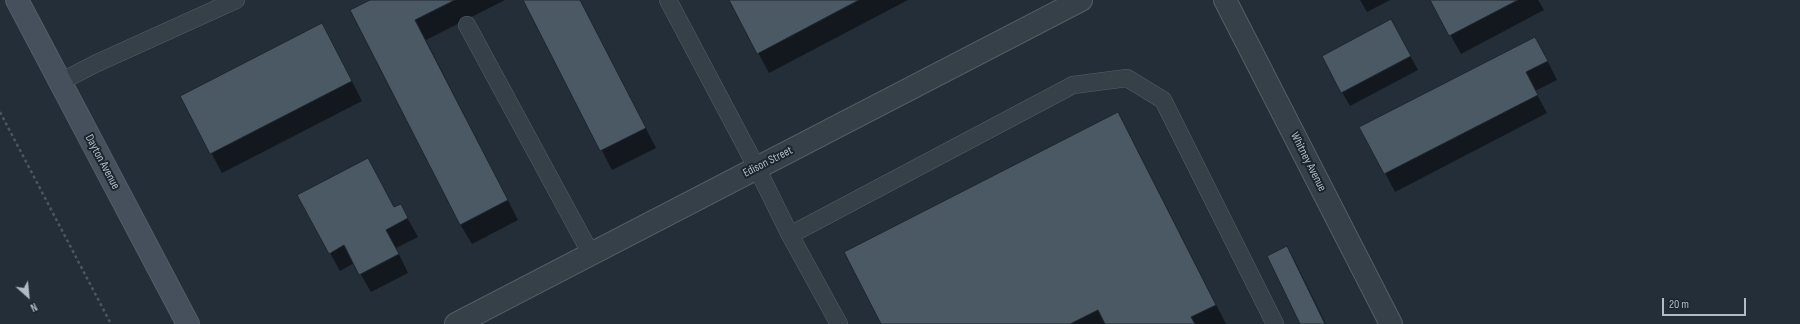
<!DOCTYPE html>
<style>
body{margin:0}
#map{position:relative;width:1800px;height:324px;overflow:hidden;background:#232e38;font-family:"Sofia Sans Condensed",sans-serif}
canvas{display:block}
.north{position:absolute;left:8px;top:276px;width:40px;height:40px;-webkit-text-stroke:3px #1c252e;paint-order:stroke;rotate:153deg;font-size:11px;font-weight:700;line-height:16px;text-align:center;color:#b1bbc5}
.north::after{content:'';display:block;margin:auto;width:14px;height:18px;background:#b1bbc5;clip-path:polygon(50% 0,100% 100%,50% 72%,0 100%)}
.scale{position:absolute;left:1662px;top:298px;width:84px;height:18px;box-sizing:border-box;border:2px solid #b1bbc5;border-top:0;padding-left:5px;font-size:12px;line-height:14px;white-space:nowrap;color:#b1bbc5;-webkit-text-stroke:3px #1c252e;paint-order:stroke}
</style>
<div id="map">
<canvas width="1800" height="324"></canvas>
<div class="north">N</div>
<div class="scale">20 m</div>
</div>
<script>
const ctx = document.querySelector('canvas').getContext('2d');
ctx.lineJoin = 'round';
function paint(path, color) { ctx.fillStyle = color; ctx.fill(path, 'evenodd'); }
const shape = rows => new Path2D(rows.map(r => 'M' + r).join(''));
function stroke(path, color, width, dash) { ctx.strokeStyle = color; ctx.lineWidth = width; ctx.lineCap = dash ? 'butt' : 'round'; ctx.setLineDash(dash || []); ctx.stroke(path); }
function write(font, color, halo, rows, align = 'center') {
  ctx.font = font + ' "Sofia Sans Condensed",sans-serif'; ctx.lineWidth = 4; ctx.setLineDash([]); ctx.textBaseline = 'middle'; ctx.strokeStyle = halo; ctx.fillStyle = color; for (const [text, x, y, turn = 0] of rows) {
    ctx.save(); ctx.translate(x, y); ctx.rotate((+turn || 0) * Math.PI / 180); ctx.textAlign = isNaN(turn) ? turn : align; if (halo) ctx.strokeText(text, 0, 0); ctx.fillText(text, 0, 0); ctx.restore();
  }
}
paint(shape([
 [372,0,505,0,426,40,518,220,472,244,460,224],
 [524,0,580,0,656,148,612,170],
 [730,0,908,0,769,73],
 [1360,0,1390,0,1367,12],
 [1431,0,1538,0,1544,10,1461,54],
 [1399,35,1418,70,1350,106,1342,92],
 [333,44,362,101,222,173,181,96],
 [1545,56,1557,80,1535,91,1547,113,1395,192,1361,127],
 [1129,133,1226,324,882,324],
 [368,159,395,208,400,205,418,237,396,248,408,273,371,292,354,263,340,271,330,253],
 [1287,247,1295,261,1326,324,1301,324]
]), '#0007');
const building = shape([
 [370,0,455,0,415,20,508,200,460,225,350,10,370,0],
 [523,0,580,0,646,128,600,151,523,0],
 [729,0,859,0,757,54,729,0],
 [1430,0,1518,0,1449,36,1430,0],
 [1391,19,1411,56,1341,93,1322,56,1391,19],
 [322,23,352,81,210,154,180,96,322,23],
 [1535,37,1548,61,1526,72,1538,95,1384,174,1359,127,1535,37],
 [1118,112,1216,305,1191,317,1195,324,1105,324,1098,310,1070,324,881,324,844,252,1118,112],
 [368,158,394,207,401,204,408,218,386,230,399,254,359,275,344,245,329,254,297,195,368,158],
 [1287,246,1325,324,1300,324,1267,256,1287,246]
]);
paint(building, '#4b5964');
stroke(building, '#1e2730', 1);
const service = shape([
 [668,0,757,168,790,235,1073,85,1127,78,1163,100,1275,324],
 [467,25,591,254],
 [60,82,95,64,236,0],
 [790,235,839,324]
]);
const minor = shape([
 [1225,0,1391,324],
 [456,324,1081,0]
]);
const secondary = shape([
 [17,0,188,324]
]);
stroke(service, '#545e67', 18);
stroke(minor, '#545e67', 24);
stroke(secondary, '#545e67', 24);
stroke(shape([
 [0,112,111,324]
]), '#465a5b', 2.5, [3, 3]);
stroke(service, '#364049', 17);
stroke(minor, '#364049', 22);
stroke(secondary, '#45505c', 22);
write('12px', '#b1bbc5', '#1c252e', [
 ["Dayton Avenue",102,162,62],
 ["Edison Street",768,162,-27],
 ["Whitney Avenue",1308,162,63]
]);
</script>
